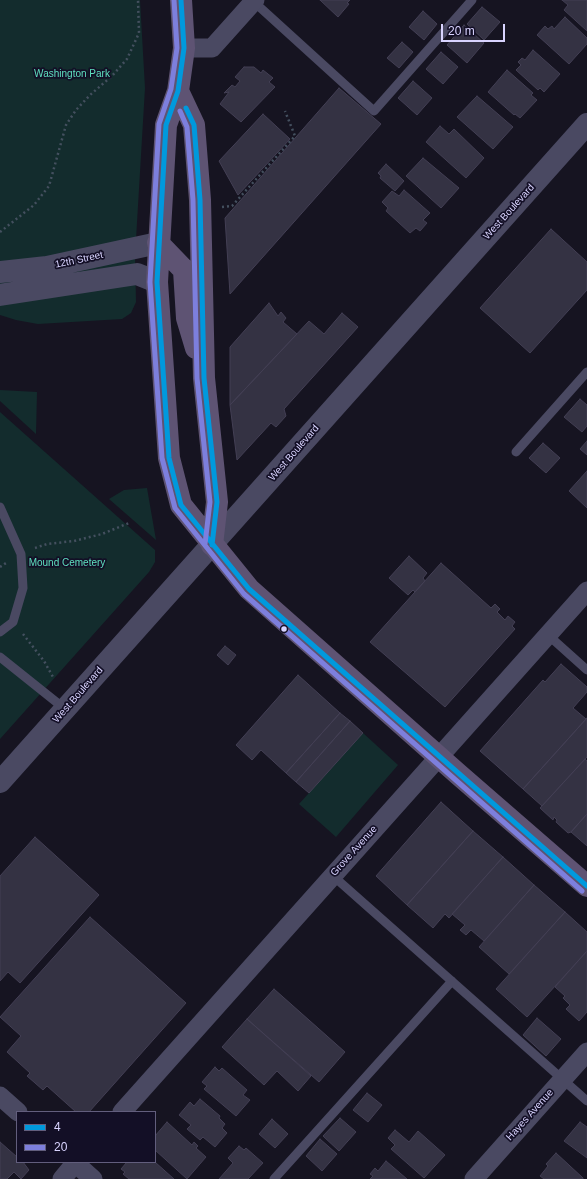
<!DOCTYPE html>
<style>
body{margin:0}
#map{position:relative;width:587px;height:1179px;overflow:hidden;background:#161421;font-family:Helvetica,sans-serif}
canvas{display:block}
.legend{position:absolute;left:16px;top:1111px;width:140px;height:52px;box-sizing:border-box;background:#130f26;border:1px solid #625e7d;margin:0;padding:5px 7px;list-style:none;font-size:12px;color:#d9d4ff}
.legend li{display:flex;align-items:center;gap:8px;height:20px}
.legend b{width:20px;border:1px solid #625e7d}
.scale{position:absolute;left:441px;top:24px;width:64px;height:18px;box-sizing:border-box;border:2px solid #d9d4ff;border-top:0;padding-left:5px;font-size:12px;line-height:14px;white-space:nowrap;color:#d9d4ff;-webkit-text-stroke:3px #130f26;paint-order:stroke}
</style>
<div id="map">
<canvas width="587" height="1179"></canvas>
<ul class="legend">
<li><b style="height:5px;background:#09d"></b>4</li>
<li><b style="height:5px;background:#7d7fdd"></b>20</li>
</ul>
<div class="scale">20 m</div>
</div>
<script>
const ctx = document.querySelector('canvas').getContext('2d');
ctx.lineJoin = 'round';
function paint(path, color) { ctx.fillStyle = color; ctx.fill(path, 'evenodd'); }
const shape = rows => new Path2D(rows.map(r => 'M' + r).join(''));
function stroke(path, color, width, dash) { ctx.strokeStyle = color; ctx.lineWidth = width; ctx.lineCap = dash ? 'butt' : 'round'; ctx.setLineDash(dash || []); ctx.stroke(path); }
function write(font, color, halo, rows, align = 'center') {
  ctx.font = font + ' Helvetica,sans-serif'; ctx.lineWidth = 3.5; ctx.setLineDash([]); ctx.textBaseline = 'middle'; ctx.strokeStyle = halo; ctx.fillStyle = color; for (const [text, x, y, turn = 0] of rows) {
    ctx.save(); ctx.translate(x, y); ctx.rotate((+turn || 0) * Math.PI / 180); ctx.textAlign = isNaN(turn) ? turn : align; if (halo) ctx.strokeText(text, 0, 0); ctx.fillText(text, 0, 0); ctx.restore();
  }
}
paint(shape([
 [0,0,140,0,145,88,135,256,136,302,131,313,122,319,38,324,16,320,0,315],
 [0,390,37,392,36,434,0,401],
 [0,412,155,550,155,562,149,572,0,739],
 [147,488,156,540,109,499,124,490],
 [363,733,398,765,336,837,299,804]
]), '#132c2d');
const building = shape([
 [320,0,350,0,347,3,349,4,338,17,320,0],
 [562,0,587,0,587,31,564,10,568,5,562,0],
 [482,7,500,22,484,40,467,24,482,7],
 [423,11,437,24,424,40,409,27,423,11],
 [565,17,587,38,587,44,569,64,537,35,545,26,548,29,552,26,554,29,565,17],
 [464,25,484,43,467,63,447,45,464,25],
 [402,42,413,52,399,68,387,58,402,42],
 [533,50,560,74,544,92,540,88,538,90,516,70,521,65,518,62,522,58,525,60,533,50],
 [441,52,458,67,443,84,426,69,441,52],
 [244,67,254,67,261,73,263,70,273,78,269,82,275,87,241,122,220,104,229,92,224,93,232,85,235,87,240,81,235,77,244,67],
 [507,70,533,93,531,95,537,100,520,118,515,114,514,115,488,92,507,70],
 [413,81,432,98,417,115,398,98,413,81],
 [339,88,381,124,230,294,225,218,339,88],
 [477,96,513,127,493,149,457,117,477,96],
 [263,114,290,139,238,195,219,161,263,114],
 [440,126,449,134,454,129,484,158,466,178,426,142,440,126],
 [423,158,459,188,441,208,406,176,423,158],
 [386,164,404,181,395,191,380,178,381,176,378,173,386,164],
 [404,190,430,213,423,220,427,223,420,231,416,228,410,233,386,211,388,208,382,202,392,191,399,196,404,190],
 [551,229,587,262,587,290,530,353,480,308,551,229],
 [269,303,278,316,281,312,286,318,283,322,297,334,230,405,230,347,269,303],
 [342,313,358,327,284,409,286,416,276,427,271,423,237,460,230,405,309,321,324,334,342,313],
 [580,399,587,405,587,426,582,432,564,417,580,399],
 [587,441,587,455,580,449,587,441],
 [543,443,560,458,546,473,529,458,543,443],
 [587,471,587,508,569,491,587,471],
 [409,556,427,573,423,578,425,581,415,592,413,590,408,595,389,578,409,556],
 [441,563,491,608,495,604,500,609,497,612,505,620,508,616,515,622,512,626,515,629,445,707,370,642,441,563],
 [225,646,236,655,228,665,217,655,225,646],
 [561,664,587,687,587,692,573,708,586,719,523,789,480,751,543,680,545,682,561,664],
 [298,675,340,713,286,773,261,750,252,760,236,745,298,675],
 [340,713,350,721,296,782,286,773,340,713],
 [587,718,587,757,542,806,523,789,587,718],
 [350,721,363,733,309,793,296,782,350,721],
 [585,759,587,761,587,814,571,832,568,833,556,822,557,820,554,817,553,820,540,808,585,759],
 [441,802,473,831,407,905,376,876,441,802],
 [587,814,587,846,571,832,587,814],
 [473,831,503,857,449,918,445,914,433,928,407,905,473,831],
 [35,837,99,895,20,983,8,972,0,981,0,876,35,837],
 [503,857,534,885,484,941,471,930,466,935,460,930,465,925,452,914,503,857],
 [534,885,565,912,509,974,479,947,534,885],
 [565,912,587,932,587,951,527,1017,496,989,565,912],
 [90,917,186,1003,89,1112,76,1112,47,1086,43,1090,27,1076,30,1073,7,1052,21,1036,0,1017,90,917],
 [587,951,587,1012,579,1021,566,1009,570,1005,563,998,565,996,555,987,587,951],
 [274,989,345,1052,319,1082,247,1019,274,989],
 [537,1018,561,1039,546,1056,523,1035,537,1018],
 [247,1019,311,1076,298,1091,277,1071,264,1085,222,1047,247,1019],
 [215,1067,219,1071,222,1068,247,1090,243,1095,250,1100,236,1116,204,1089,207,1086,202,1082,215,1067],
 [367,1093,382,1105,368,1122,353,1110,367,1093],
 [200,1099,220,1116,219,1118,225,1124,222,1128,227,1133,215,1147,203,1137,200,1140,187,1129,191,1125,179,1115,190,1102,194,1106,200,1099],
 [340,1118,356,1132,339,1151,323,1136,340,1118],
 [272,1119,288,1134,275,1148,259,1134,272,1119],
 [167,1122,192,1145,194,1142,198,1146,196,1148,206,1157,187,1179,155,1150,155,1136,167,1122],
 [580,1122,587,1127,587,1158,564,1141,580,1122],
 [395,1130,409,1142,418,1131,445,1155,424,1178,391,1149,395,1145,388,1138,395,1130],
 [320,1139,337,1154,322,1171,306,1156,320,1139],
 [0,1142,17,1157,17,1162,23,1162,29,1170,21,1179,14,1172,7,1179,0,1179,0,1142],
 [239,1146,244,1150,246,1148,263,1163,248,1179,219,1179,233,1163,228,1158,239,1146],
 [556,1153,583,1178,583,1179,544,1179,540,1176,548,1166,546,1164,556,1153],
 [386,1161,407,1179,370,1179,373,1176,370,1174,375,1168,378,1171,386,1161],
 [127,1162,155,1162,174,1179,129,1179,123,1174,125,1172,121,1169,127,1162]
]);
paint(building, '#343243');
stroke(building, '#433f54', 1);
stroke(shape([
 [222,207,232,206,295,136,285,111],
 [0,232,34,205,49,186,66,125,76,110,90,95,112,76,127,59,139,33,138,0],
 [35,548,47,544,74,541,102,534,129,523],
 [0,567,6,563],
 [23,634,44,661,53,677]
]), '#44505f', 2.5, [2, 3]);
stroke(shape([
 [254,2,374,111,472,0],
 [516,452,587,372],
 [0,507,21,554,23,588,13,622,0,632],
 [548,635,587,670],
 [0,657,65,709],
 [332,875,587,1101],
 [274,1179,452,981]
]), '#4a4962', 9);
stroke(shape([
 [184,48,212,48,255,0],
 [0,1096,18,1112],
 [122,1112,587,591],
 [74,1162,93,1179],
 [62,1179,76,1162],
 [474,1179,587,1052]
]), '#4a4962', 19);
stroke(shape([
 [0,272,47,267,158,243],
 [0,295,137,274,157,282],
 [0,782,587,124]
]), '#4a4962', 22);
stroke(shape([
 [181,0,184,48,178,91,166,125,157,282,169,458,181,505,249,589,458,774,587,886],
 [178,91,194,125,200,200,204,378,217,502,212,545],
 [158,243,184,270,187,318,196,348]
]), '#5e5373', 22);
stroke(shape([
 [181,0,184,48,178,91,166,125,157,282,169,458,181,505,249,589,587,886],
 [186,108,194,125,200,200,204,378,217,502,212,545]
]), '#09d', 5);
stroke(shape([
 [174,0,177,48,171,89,159,124,150,282,162,458,175,508,244,594,582,891],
 [180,111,187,127,193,200,197,378,210,502,205,544]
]), '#7d7fdd', 5);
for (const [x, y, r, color] of [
 [284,629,3.5,"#d9d4ff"]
]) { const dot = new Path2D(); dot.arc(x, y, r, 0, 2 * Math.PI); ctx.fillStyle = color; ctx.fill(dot); stroke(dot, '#130f26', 1.5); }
write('10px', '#5fe0c0', '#130f26', [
 ["Washington Park",72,74],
 ["Mound Cemetery",67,563]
]);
write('10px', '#d9d4ff', '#130f26', [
 ["West Boulevard",509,212,-48],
 ["12th Street",79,260,-12],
 ["West Boulevard",294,453,-49],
 ["West Boulevard",78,695,-49],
 ["Grove Avenue",354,851,-48],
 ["Hayes Avenue",530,1115,-48]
]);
</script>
